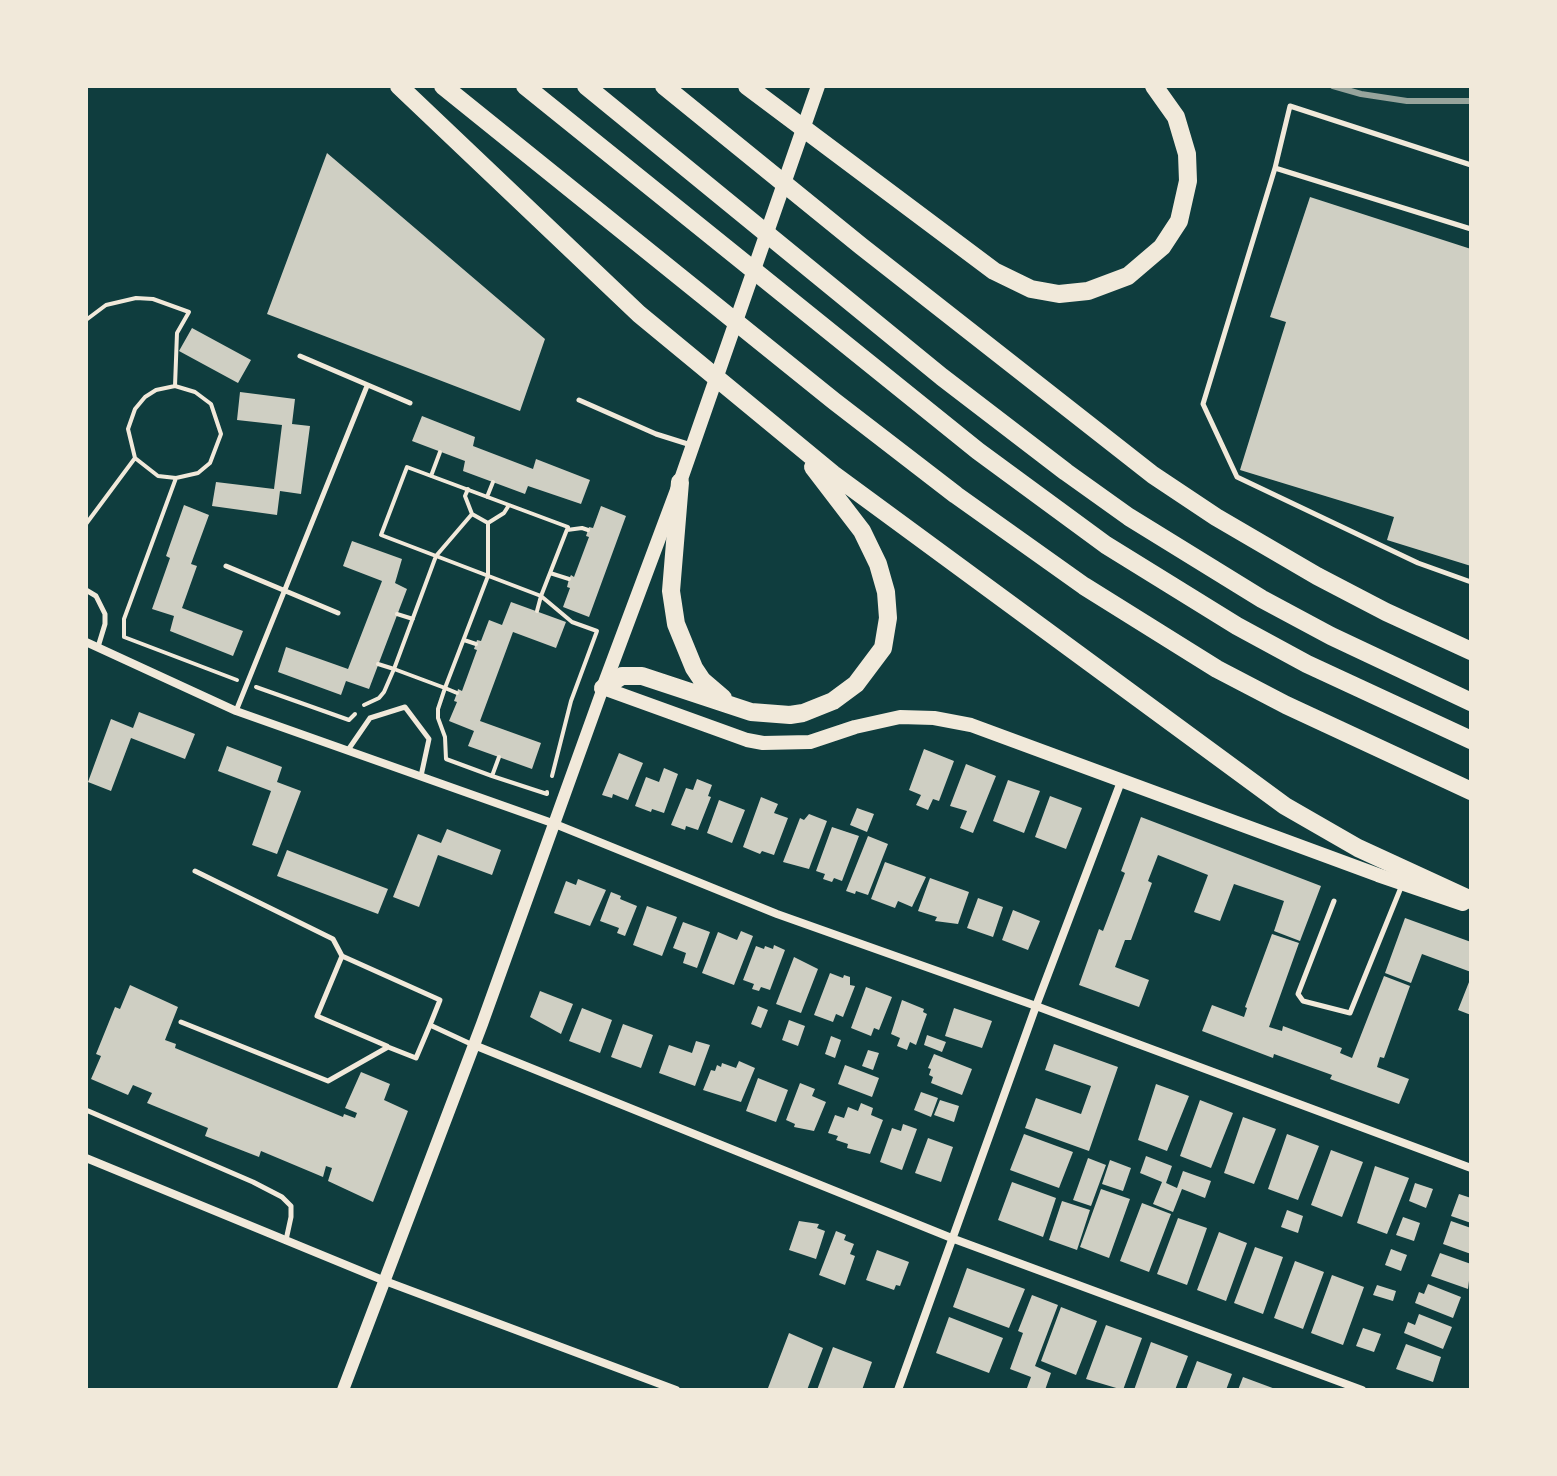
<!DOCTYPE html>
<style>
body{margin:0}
#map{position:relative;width:1557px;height:1476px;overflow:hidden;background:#0f3d3e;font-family:Arial,sans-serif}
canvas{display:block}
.frame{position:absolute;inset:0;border:88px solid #f1e9da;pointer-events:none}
</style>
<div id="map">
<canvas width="1557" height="1476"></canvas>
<div class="frame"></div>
</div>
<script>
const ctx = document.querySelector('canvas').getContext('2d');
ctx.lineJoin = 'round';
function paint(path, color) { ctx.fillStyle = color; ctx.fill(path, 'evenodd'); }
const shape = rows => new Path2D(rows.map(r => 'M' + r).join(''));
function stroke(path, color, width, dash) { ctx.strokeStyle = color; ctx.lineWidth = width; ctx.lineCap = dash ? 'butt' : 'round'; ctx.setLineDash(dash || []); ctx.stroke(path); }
paint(shape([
 [327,153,545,339,520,411,267,314],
 [1310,197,1471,249,1471,566,1387,540,1394,517,1240,470,1286,322,1270,317],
 [192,328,251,360,238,383,179,351],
 [240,392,295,399,292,424,310,426,301,494,280,491,277,515,212,506,216,482,274,489,282,425,237,420],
 [422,416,475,437,473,446,533,469,536,459,590,480,581,504,528,486,525,494,463,471,465,461,412,441],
 [184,505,209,515,191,564,197,566,182,608,243,631,233,656,170,631,174,616,152,609,170,558,166,556],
 [601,506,626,516,589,617,563,607,570,588,567,587,569,579,571,575,574,577,589,537,586,536,589,527,593,528],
 [352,541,402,559,395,583,407,589,369,689,346,681,341,695,278,672,286,647,348,669,382,581,343,566],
 [511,602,566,622,556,648,513,632,480,721,541,743,532,769,468,746,474,731,449,721,457,702,454,701,457,693,458,689,462,691,477,650,474,649,477,640,481,641,489,620,502,625],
 [139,712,195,734,185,759,131,738,111,791,88,782,111,719,133,728],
 [227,746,282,767,277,782,301,791,277,854,252,845,271,791,218,771],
 [924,749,954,761,939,801,933,799,928,810,916,805,921,795,909,790],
 [619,753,643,763,628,800,613,794,612,798,602,795],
 [966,764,996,776,973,833,960,828,967,811,950,806],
 [664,768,678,774,664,813,652,809,651,812,635,806,646,777,659,782],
 [697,779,712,785,708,796,711,797,698,830,686,826,685,830,671,825,686,788,693,790],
 [1008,780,1040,791,1024,833,993,821],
 [1050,796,1082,808,1066,849,1035,837],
 [761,797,778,804,774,813,788,818,774,855,762,851,760,854,743,847],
 [719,800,745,810,732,843,707,833],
 [857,808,874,814,867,832,850,825],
 [809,814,827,821,809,869,783,862,800,818,804,820],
 [1141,817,1321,886,1300,941,1274,931,1284,901,1234,884,1220,921,1194,912,1208,875,1158,855,1148,881,1152,883,1131,940,1125,940,1115,967,1149,980,1139,1007,1079,985,1099,929,1103,931,1125,873,1121,871],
 [832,827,859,836,842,881,834,878,832,882,823,879,825,874,816,871],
 [447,829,501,850,492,875,438,855,419,907,393,897,418,834,441,843],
 [868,836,888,844,868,895,856,891,855,894,846,891],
 [287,850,388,889,378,914,277,876],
 [885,862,926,877,912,907,898,901,895,908,871,899],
 [930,878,969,892,958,924,935,921,937,917,918,911],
 [578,879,606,890,590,926,554,913,566,881,576,885],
 [611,892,621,896,620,899,637,906,625,936,617,933,619,928,600,921],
 [978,898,1003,907,993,937,967,928],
 [647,906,677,917,662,956,633,945],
 [1013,910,1040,921,1028,950,1002,940],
 [1405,918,1471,942,1471,972,1422,954,1411,983,1385,973],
 [683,922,710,932,697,968,683,963,686,953,673,948],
 [741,931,753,936,734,985,702,973,718,932,737,940],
 [1272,934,1299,943,1269,1027,1282,1031,1283,1026,1342,1048,1340,1053,1352,1058,1384,976,1410,986,1384,1058,1380,1057,1377,1067,1409,1079,1399,1104,1330,1079,1332,1075,1274,1054,1273,1058,1202,1031,1212,1005,1244,1017,1247,1008,1245,1007],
 [774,945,785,950,770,990,761,987,759,991,752,989,754,984,743,980,756,946,764,949,765,946,773,949],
 [794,957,818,969,801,1013,776,1004],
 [830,973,843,978,844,975,850,977,850,985,855,986,843,1017,836,1014,833,1022,814,1015],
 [1471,977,1471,1015,1458,1010],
 [130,985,178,1007,165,1040,176,1044,175,1048,343,1117,344,1114,355,1118,357,1113,345,1108,361,1072,390,1084,384,1100,408,1111,373,1202,328,1181,332,1168,326,1166,323,1177,261,1151,259,1157,205,1136,208,1128,147,1103,152,1093,133,1085,128,1095,91,1079,101,1056,96,1054,115,1007,120,1009],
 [866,987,892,997,879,1030,874,1028,871,1036,851,1028],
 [540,991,573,1004,561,1034,530,1017],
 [902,1000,924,1009,923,1012,927,1014,916,1045,910,1042,907,1050,897,1046,900,1038,891,1034],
 [758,1006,768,1010,761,1028,751,1024],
 [582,1008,612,1020,600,1053,569,1041],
 [954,1008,992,1021,982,1048,945,1036],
 [789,1020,805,1026,798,1046,782,1040],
 [623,1024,653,1035,641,1068,611,1057],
 [927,1035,946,1042,942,1052,924,1045],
 [831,1036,841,1040,835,1058,825,1054],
 [696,1041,710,1045,695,1086,659,1073,669,1045,692,1053],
 [1054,1044,1118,1067,1089,1151,1025,1128,1036,1098,1081,1114,1091,1086,1045,1070],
 [868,1050,879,1053,873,1070,862,1066],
 [934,1054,972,1069,962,1095,931,1083,933,1077,929,1075,931,1069,928,1068],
 [739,1061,755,1068,741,1102,703,1090,711,1070,715,1071,717,1065,721,1067,722,1063,736,1068],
 [845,1065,879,1078,872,1097,838,1084],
 [758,1078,788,1090,776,1122,746,1111],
 [800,1083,815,1089,812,1096,826,1102,814,1131,794,1127,795,1124,786,1120],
 [1156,1084,1189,1096,1167,1151,1138,1140],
 [921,1092,938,1098,931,1117,914,1110],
 [940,1100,959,1106,954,1122,934,1115],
 [1200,1100,1233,1113,1211,1168,1180,1156],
 [861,1103,873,1108,871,1115,883,1120,870,1154,847,1148,848,1144,836,1140,838,1136,828,1133,835,1115,844,1118,848,1107,858,1111],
 [1243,1117,1276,1129,1254,1184,1224,1173],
 [903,1124,917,1129,902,1170,880,1162,892,1128,901,1131],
 [1024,1134,1073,1152,1059,1188,1010,1170],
 [1287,1134,1319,1146,1298,1200,1268,1189],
 [928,1138,953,1147,941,1182,915,1173],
 [1331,1150,1363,1162,1342,1217,1311,1205],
 [1146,1156,1172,1166,1166,1183,1177,1188,1183,1171,1211,1181,1205,1198,1182,1189,1173,1212,1153,1204,1162,1182,1140,1173],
 [1088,1158,1106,1165,1091,1206,1073,1200],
 [1110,1160,1131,1168,1123,1191,1102,1184],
 [1375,1166,1409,1178,1387,1234,1357,1223],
 [1012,1182,1056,1198,1043,1237,998,1220],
 [1415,1183,1433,1189,1426,1208,1409,1201],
 [1101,1189,1130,1199,1109,1258,1080,1247],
 [1459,1194,1471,1198,1471,1223,1451,1216],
 [1062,1201,1090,1210,1077,1250,1049,1240],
 [1142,1203,1171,1214,1149,1272,1120,1261],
 [1287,1210,1303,1216,1298,1233,1281,1227],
 [1403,1217,1420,1223,1414,1241,1396,1235],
 [1178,1218,1207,1228,1187,1285,1157,1274],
 [799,1221,819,1224,817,1228,825,1231,816,1259,789,1250],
 [1451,1221,1471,1228,1471,1254,1443,1244],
 [836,1231,846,1235,844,1240,854,1244,850,1254,855,1256,845,1285,819,1275],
 [1219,1232,1247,1243,1226,1301,1197,1290],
 [1255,1247,1283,1257,1263,1314,1234,1303],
 [1391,1249,1407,1255,1401,1271,1385,1265],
 [877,1250,909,1262,900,1286,896,1285,894,1290,866,1280],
 [1440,1253,1471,1264,1468,1289,1431,1276],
 [1295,1261,1324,1272,1303,1329,1274,1318],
 [967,1268,1025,1289,1009,1328,953,1307],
 [1332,1275,1364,1287,1343,1345,1311,1333],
 [1428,1284,1461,1297,1453,1318,1415,1303,1419,1292,1424,1294],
 [1377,1285,1396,1291,1393,1301,1373,1295],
 [1032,1295,1058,1305,1035,1366,1051,1373,1045,1390,1027,1388,1031,1377,1010,1369,1023,1333,1018,1331],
 [1061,1307,1097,1321,1076,1375,1041,1361],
 [1419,1314,1452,1327,1443,1349,1404,1333,1408,1322,1415,1325],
 [949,1317,1003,1338,989,1373,936,1353],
 [1106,1325,1142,1338,1123,1390,1086,1379],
 [1363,1328,1381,1334,1374,1352,1356,1346],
 [789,1333,823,1348,807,1390,768,1388],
 [1151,1342,1188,1356,1175,1390,1134,1390],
 [1406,1344,1441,1357,1433,1382,1396,1369],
 [833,1347,872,1362,862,1390,817,1390],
 [1197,1361,1232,1374,1226,1390,1186,1390],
 [1243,1377,1278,1390,1238,1390]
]), '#cfcfc3');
stroke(shape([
 [86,320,106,305,136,298,153,299,189,312,177,333,175,386],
 [431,476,440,452],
 [176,478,158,476,135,458,128,429,135,409,145,397,156,390,175,386,195,392,211,404,221,434,210,463,198,473,176,478,124,619,124,637,237,680],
 [468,489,465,496,472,514,488,523],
 [487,497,493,482],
 [472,514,436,556,394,669,445,688,488,576,488,523,504,513,509,505],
 [86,524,135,458],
 [567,530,582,528,588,530],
 [550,573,569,579],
 [537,611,541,596,568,527,407,467,381,535,541,596,572,622,597,631,571,701,552,776],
 [397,614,413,619],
 [464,640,476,644],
 [256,687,349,720,355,714],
 [457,693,445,688,438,709,438,718,445,737,446,759,492,776],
 [364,705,379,698,384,692,394,669,378,664],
 [499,757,492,776,547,794,547,792]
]), '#f1e9da', 4);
stroke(shape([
 [1275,168,1290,106,1471,165],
 [1471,229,1275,168,1203,404,1237,477,1418,563,1471,582],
 [300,356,410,403],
 [579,400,656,434,691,445],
 [226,566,338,613],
 [86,590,96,596,105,614,105,624,98,647],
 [236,711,367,386],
 [348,750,370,718,405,707,429,739,421,776],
 [195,871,333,939,342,956,317,1016,387,1046],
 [1334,901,1298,994,1303,1001,1350,1013,1402,885],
 [342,956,440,1000,430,1025],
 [181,1022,328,1081,388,1047,416,1058,430,1025,473,1045],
 [86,1110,253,1182,282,1197,291,1206,291,1217,286,1240]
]), '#f1e9da', 5);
stroke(shape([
 [86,642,236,711,555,824,777,914,1036,1006,1471,1168],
 [474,1045,954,1239,1362,1390],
 [86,1158,385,1281,676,1390],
 [898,1390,1036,1006,1122,779]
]), '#f1e9da', 8);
stroke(shape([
 [343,1390,482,1024,603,688]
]), '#f1e9da', 12);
stroke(shape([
 [818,86,680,482,603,688,747,740,763,743,810,742,855,727,900,717,934,718,971,725,1378,875,1463,904]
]), '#f1e9da', 14);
stroke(shape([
 [399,86,639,314,833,474,1285,806,1358,848,1471,900],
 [443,86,834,401,956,495,1084,586,1217,669,1286,705,1471,791],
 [525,86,978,451,1106,545,1237,626,1307,664,1471,740],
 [586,86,942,377,1066,472,1129,517,1262,599,1331,636,1471,702],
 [664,86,861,246,1153,475,1216,517,1317,576,1386,612,1471,651],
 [747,86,994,271,1031,289,1059,294,1088,291,1128,276,1162,247,1179,221,1188,181,1187,154,1176,117,1154,86],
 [680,482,671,591,676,624,694,668,702,680,723,698],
 [603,688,622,676,642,676,751,712,790,715,803,713,833,701,856,684,883,648,888,618,886,592,878,564,862,531,813,467]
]), '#f1e9da', 18);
stroke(shape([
 [1333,86,1361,94,1407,101,1471,101]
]), '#97a49c', 6);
</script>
